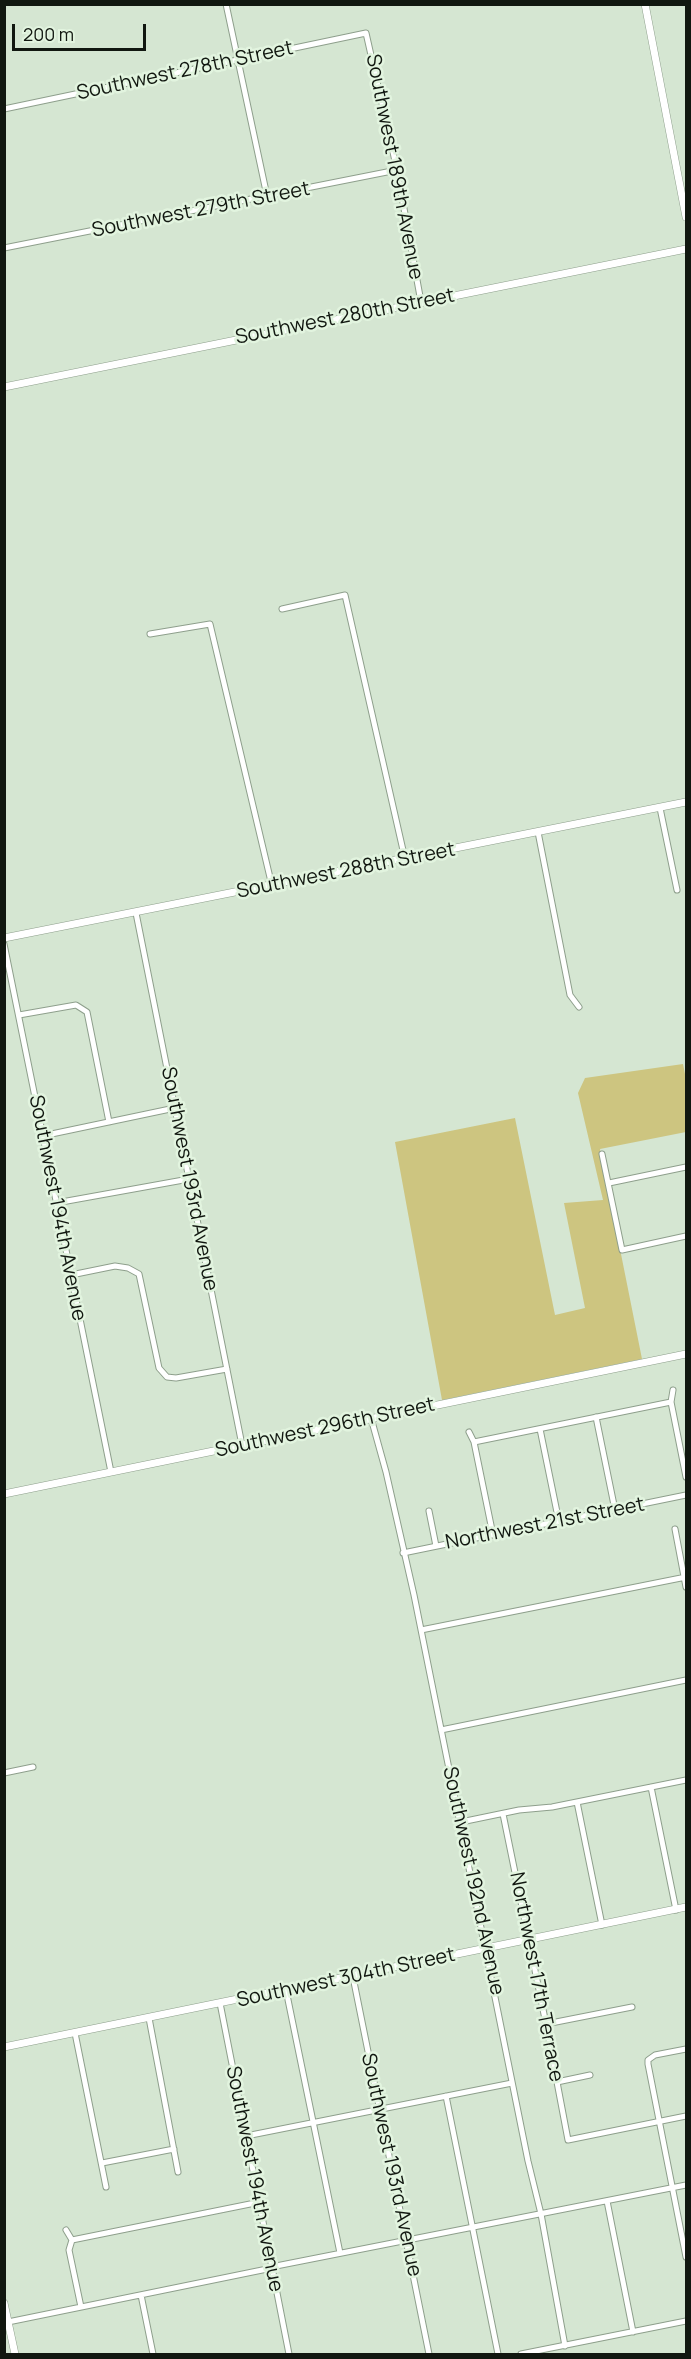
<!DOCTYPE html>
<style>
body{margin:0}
#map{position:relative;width:691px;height:2359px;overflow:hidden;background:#d5e6d2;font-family:Manrope,sans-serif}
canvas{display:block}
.frame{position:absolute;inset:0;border:6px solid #111710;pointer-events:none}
.scale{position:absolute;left:12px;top:24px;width:134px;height:27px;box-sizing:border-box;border:3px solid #111710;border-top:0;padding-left:8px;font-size:18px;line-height:21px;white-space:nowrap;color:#111710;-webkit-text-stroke:4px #e2f4df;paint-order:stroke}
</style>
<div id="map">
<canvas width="691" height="2359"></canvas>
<div class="frame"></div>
<div class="scale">200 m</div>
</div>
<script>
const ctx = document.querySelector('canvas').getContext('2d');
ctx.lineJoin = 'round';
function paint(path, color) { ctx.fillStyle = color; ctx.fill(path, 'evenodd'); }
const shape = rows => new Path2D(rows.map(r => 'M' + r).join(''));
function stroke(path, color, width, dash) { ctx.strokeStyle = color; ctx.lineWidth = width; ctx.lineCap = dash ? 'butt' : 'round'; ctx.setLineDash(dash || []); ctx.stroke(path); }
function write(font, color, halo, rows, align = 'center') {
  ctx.font = font + ' Manrope,sans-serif'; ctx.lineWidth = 5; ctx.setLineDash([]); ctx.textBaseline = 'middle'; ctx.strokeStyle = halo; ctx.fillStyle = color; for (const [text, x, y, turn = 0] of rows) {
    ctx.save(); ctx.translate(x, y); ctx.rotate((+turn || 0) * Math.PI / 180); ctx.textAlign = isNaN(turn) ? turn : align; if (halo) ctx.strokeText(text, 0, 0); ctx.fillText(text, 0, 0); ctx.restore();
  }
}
paint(shape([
 [683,1064,686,1079,686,1132,600,1149,642,1359,442,1400,395,1142,515,1118,555,1315,585,1308,564,1203,603,1200,578,1093,585,1078]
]), '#cdc580');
const minor = shape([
 [226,4,267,196],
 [4,109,366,33,397,170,421,302],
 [4,248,397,170],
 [282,609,345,595,405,859],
 [150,634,210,624,272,886],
 [660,808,677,890],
 [538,832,570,995,579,1007],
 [136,913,242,1445],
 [4,944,111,1472],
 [19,1015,76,1005,87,1012,109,1122],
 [42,1136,175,1108],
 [602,1154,622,1250,686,1236],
 [609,1183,686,1167],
 [56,1203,189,1179],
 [71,1275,115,1266,128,1268,139,1274,159,1368,167,1377,176,1378,227,1369],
 [673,1390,671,1402,686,1477],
 [596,1417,615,1510],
 [371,1418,386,1472,414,1595,528,2161,541,2214,565,2346],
 [540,1429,559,1522],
 [469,1432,474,1442,493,1535],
 [474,1442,671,1402],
 [429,1511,436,1546],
 [675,1529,686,1587],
 [403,1553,686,1495],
 [421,1630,686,1577],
 [441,1730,686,1680],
 [4,1773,33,1767],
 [651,1787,676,1910],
 [577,1802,602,1925],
 [503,1814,546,2024,568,2140,686,2116],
 [461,1822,519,1810,552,1807,686,1780],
 [353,1977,429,2354],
 [286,1990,340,2253],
 [220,2003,289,2354],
 [149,2018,178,2172],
 [546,2024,632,2007],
 [75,2033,106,2187],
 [686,2049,655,2055,648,2060,648,2064,686,2257],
 [557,2082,590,2075],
 [446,2096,498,2354],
 [246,2136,512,2083],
 [102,2163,174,2149],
 [607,2201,633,2332],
 [66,2230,72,2240,69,2250,81,2307],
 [72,2240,260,2202],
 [271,2267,686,2185],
 [141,2295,153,2354],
 [8,2322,272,2268],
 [521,2354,686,2321]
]);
const tertiary = shape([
 [645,4,686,217],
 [4,387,686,249],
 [4,938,686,802],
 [4,1494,686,1354],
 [4,2047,686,1907],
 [4,2303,15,2354]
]);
stroke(minor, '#8e9f8c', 7);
stroke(tertiary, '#8e9f8c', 8);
stroke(minor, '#fff', 5);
stroke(tertiary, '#fff', 7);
write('20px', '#111710', '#e2f4df', [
 ["Southwest 278th Street",185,71,-12],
 ["Southwest 189th Avenue",394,167,79],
 ["Southwest 279th Street",201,210,-11],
 ["Southwest 280th Street",345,317,-11],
 ["Southwest 288th Street",346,871,-11],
 ["Southwest 193rd Avenue",189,1179,79],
 ["Southwest 194th Avenue",57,1208,79],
 ["Southwest 296th Street",325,1428,-12],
 ["Northwest 21st Street",545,1524,-11],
 ["Southwest 192nd Avenue",473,1881,78],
 ["Northwest 17th Terrace",536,1977,79],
 ["Southwest 304th Street",346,1978,-12],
 ["Southwest 193rd Avenue",391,2165,78],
 ["Southwest 194th Avenue",254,2179,79]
]);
</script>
